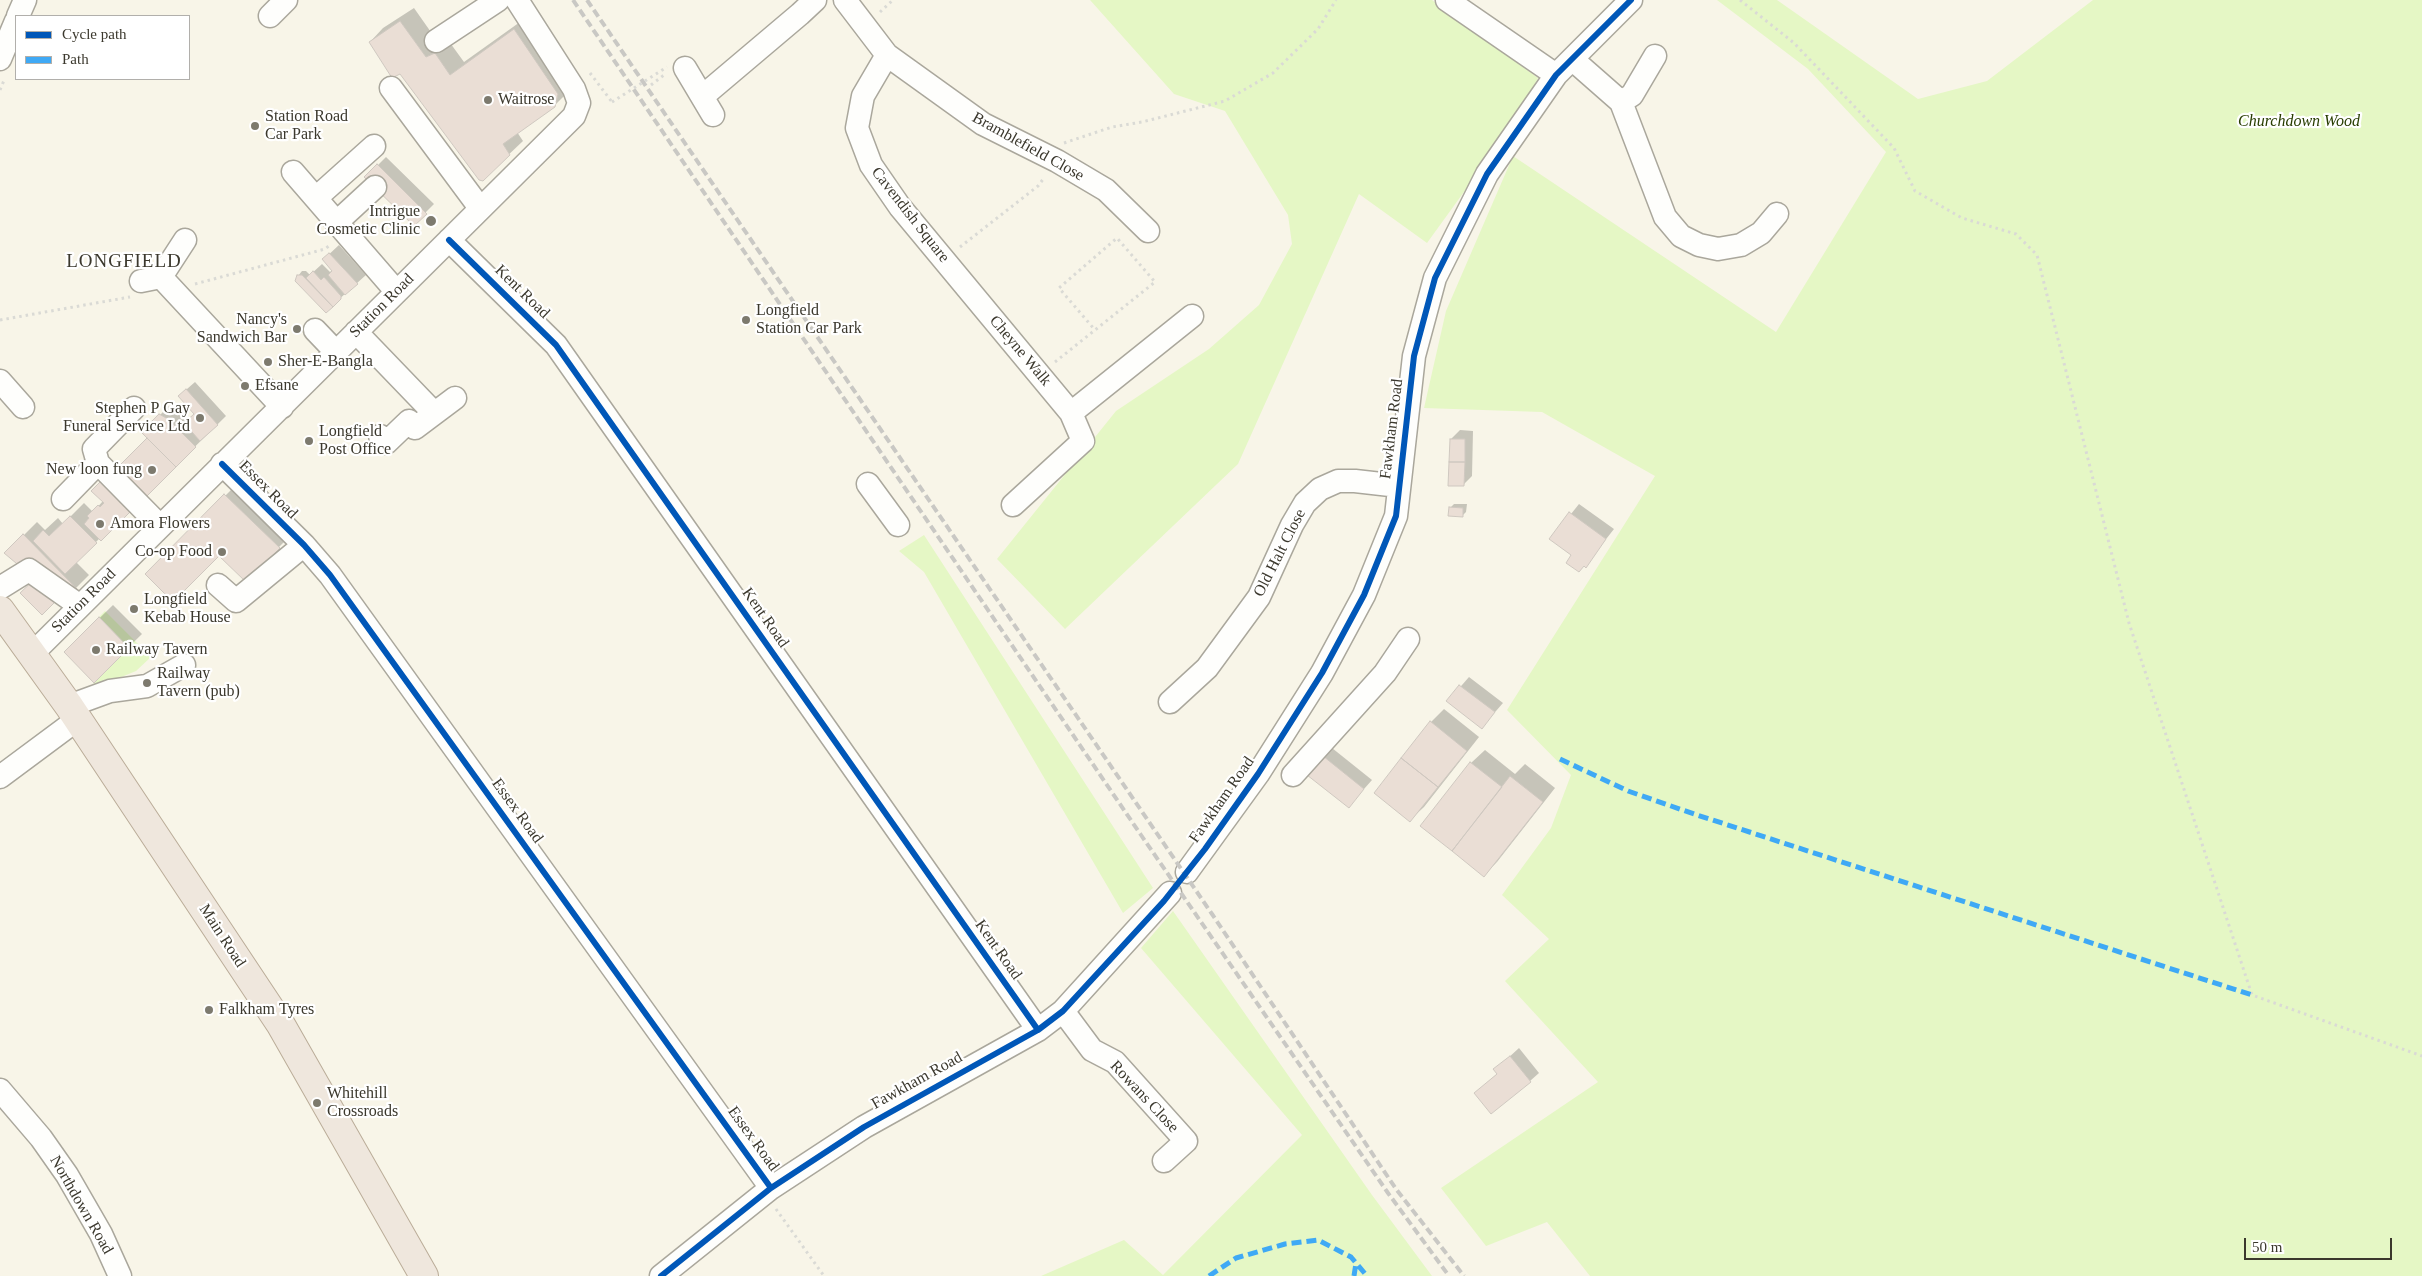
<!DOCTYPE html>
<style>
body{margin:0}
#map{position:relative;width:2422px;height:1276px;overflow:hidden;background:#f8f5e8;font-family:Georgia,serif}
canvas{display:block}
.legend{position:absolute;left:15px;top:15px;width:175px;height:65px;box-sizing:border-box;background:#fff;border:1px solid #b1afab;margin:0;padding:6px 9px;list-style:none;font-size:15px;color:#3b382d}
.legend li{display:flex;align-items:center;gap:10px;height:25px}
.legend b{width:25px;border:1px solid #b1afab}
.scale{position:absolute;left:2244px;top:1238px;width:148px;height:22px;box-sizing:border-box;border:2px solid #3b382d;border-top:0;padding-left:6px;font-size:15px;line-height:18px;white-space:nowrap;color:#3b382d;-webkit-text-stroke:4px #fff;paint-order:stroke}
</style>
<div id="map">
<canvas width="2422" height="1276"></canvas>
<ul class="legend">
<li><b style="height:6px;background:#0057b8"></b>Cycle path</li>
<li><b style="height:6px;background:#3fa9f5"></b>Path</li>
</ul>
<div class="scale">50 m</div>
</div>
<script>
const ctx = document.querySelector('canvas').getContext('2d');
ctx.lineJoin = 'round';
function paint(path, color) { ctx.fillStyle = color; ctx.fill(path, 'evenodd'); }
const shape = rows => new Path2D(rows.map(r => 'M' + r).join(''));
function stroke(path, color, width, dash) { ctx.strokeStyle = color; ctx.lineWidth = width; ctx.lineCap = dash ? 'butt' : 'round'; ctx.setLineDash(dash || []); ctx.stroke(path); }
function write(font, color, halo, rows, align = 'center') {
  ctx.font = font + ' Georgia,serif'; ctx.lineWidth = 4.5; ctx.setLineDash([]); ctx.textBaseline = 'middle'; ctx.strokeStyle = halo; ctx.fillStyle = color; for (const [text, x, y, turn = 0] of rows) {
    ctx.save(); ctx.translate(x, y); ctx.rotate((+turn || 0) * Math.PI / 180); ctx.textAlign = isNaN(turn) ? turn : align; if (halo) ctx.strokeText(text, 0, 0); ctx.fillText(text, 0, 0); ctx.restore();
  }
}
paint(shape([
 [1090,0,1432,0,1538,78,1516,120,1427,243,1359,194,1238,464,1065,629,997,559,1116,411,1209,349,1259,305,1292,244,1288,215,1225,111,1174,94],
 [1717,0,1777,0,1918,99,1987,81,2093,0,2422,0,2422,1276,1590,1276,1547,1222,1486,1246,1441,1188,1598,1082,1505,981,1549,939,1502,895,1551,828,1571,775,1507,710,1655,476,1542,412,1424,408,1446,311,1513,156,1776,332,1886,152,1808,69],
 [924,535,1153,888,1123,913,924,572,899,551],
 [105,611,151,657,136,671,97,687,93,683,129,648,99,617],
 [1173,911,1372,1195,1432,1276,1041,1276,1124,1240,1163,1275,1302,1135,1141,948]
]), '#e5f7c5');
paint(shape([
 [414,8,440,45,448,40,464,62,527,17,568,92,554,106,517,132,523,141,483,179,400,73,370,42,383,28],
 [386,157,434,204,414,224,366,177],
 [339,245,366,275,326,311,298,276,302,271,306,271,310,275,322,264,330,272,332,270,324,259],
 [195,382,226,416,145,496,149,438,143,432,169,406,187,421,195,414,179,396],
 [1460,430,1473,431,1472,476,1463,485,1451,439],
 [113,471,100,538,76,562,89,575,61,603,6,553,37,522,45,530,58,518,63,524,84,503,93,512,103,501],
 [239,482,292,534,246,580,219,554,147,574],
 [1454,504,1467,504,1466,512,1462,516,1450,508],
 [1579,504,1614,529,1585,566,1551,539],
 [113,605,142,634,94,681,65,652],
 [1469,677,1503,703,1482,727,1448,701],
 [1444,709,1479,737,1424,807,1410,820,1431,722],
 [1332,748,1372,780,1349,806,1309,774],
 [1485,750,1515,774,1525,764,1555,788,1497,862,1484,875,1471,763],
 [1519,1048,1539,1073,1530,1081,1476,1093,1498,1073,1495,1070]
]), '#0003');
const building = shape([
 [400,21,426,57,435,53,450,75,514,29,558,94,555,107,503,144,510,155,483,181,479,180,400,74,392,78,369,42,400,21],
 [377,164,427,214,414,226,364,177,377,164],
 [329,253,358,284,345,295,328,275,332,271,322,259,329,253],
 [313,271,321,280,324,277,341,296,341,299,333,307,306,278,313,271],
 [297,275,302,275,333,307,326,313,295,281,297,275],
 [186,389,218,425,200,441,184,423,194,414,178,396,186,389],
 [159,414,168,419,196,447,176,467,141,432,159,414],
 [147,438,176,467,145,498,116,469,147,438],
 [1450,439,1465,439,1465,462,1449,462,1450,439],
 [1449,462,1465,462,1464,486,1448,486,1449,462],
 [103,479,133,509,101,541,84,524,89,518,87,516,98,505,100,507,104,503,91,491,103,479],
 [224,494,280,548,246,582,219,556,173,602,145,574,224,494],
 [1449,507,1463,508,1463,517,1448,516,1449,507],
 [1569,512,1606,539,1586,568,1584,566,1579,572,1566,563,1571,555,1549,539,1569,512],
 [70,516,97,543,65,574,33,541,43,530,49,536,70,516],
 [23,534,77,589,61,605,57,600,42,615,20,593,35,579,4,553,23,534],
 [99,617,129,648,94,683,64,652,99,617],
 [1459,685,1495,712,1482,729,1446,701,1459,685],
 [1430,721,1467,751,1438,787,1401,758,1430,721],
 [1323,756,1364,789,1349,808,1307,775,1323,756],
 [1401,758,1438,787,1410,822,1374,793,1401,758],
 [1470,762,1502,787,1452,851,1420,826,1470,762],
 [1510,776,1543,802,1484,877,1452,851,1510,776],
 [1510,1056,1531,1082,1491,1114,1474,1093,1497,1074,1493,1069,1510,1056]
]);
paint(building, '#eaded5');
stroke(building, '#cfc8c0', 1);
const minor = shape([
 [845,0,887,55,983,124,1057,161,1106,190,1148,231],
 [1447,0,1556,75],
 [18,16,25,0],
 [270,16,286,0],
 [436,41,498,0],
 [887,55,863,96,857,128,871,165,900,207,1071,413,1083,441,1013,505],
 [0,59,16,21],
 [1572,59,1621,102,1665,217,1681,236,1699,245,1718,249,1741,245,1761,233,1777,214],
 [685,68,713,115],
 [391,88,480,208],
 [703,96,800,14,815,0],
 [1621,102,1632,95,1655,56],
 [293,172,396,291],
 [316,198,374,146],
 [337,222,375,187],
 [449,240,556,345,1038,1030],
 [161,277,282,407],
 [141,281,161,277,185,240],
 [315,330,336,352],
 [356,332,434,413],
 [0,381,23,407],
 [1071,413,1192,316],
 [380,436,386,443,409,421,415,428,455,398],
 [98,463,160,526],
 [222,464,304,545,330,575,771,1188],
 [868,484,898,525],
 [63,499,98,463,94,449,134,408],
 [218,585,236,601,304,545],
 [0,588,29,570,80,606],
 [32,654,574,116,579,103,574,89,517,0],
 [1170,702,1207,668,1259,597,1292,525,1305,503,1320,489,1338,481,1355,481,1399,486],
 [69,706,110,691,147,686,184,665],
 [1293,775,1385,673,1408,639],
 [0,777,78,719],
 [1187,872,1258,774,1322,673,1364,595,1396,516,1414,356,1435,278,1487,174,1556,75,1631,0],
 [1063,1011,1092,1050,1115,1062,1186,1141,1164,1161],
 [0,1090,41,1138,67,1175,101,1234,120,1276],
 [661,1276,771,1188,864,1127,1038,1030,1063,1011,1170,893]
]);
const major = shape([
 [0,610,69,706,281,1025,424,1276]
]);
stroke(minor, '#aaa79c', 25);
stroke(major, '#baac98', 30);
stroke(shape([
 [1740,0,1794,43,1894,148,1915,191,1962,218,2016,234,2037,255,2129,623,2252,995,2422,1056],
 [880,12,893,0],
 [590,73,612,102],
 [651,85,664,75,666,77],
 [0,90,5,78],
 [1064,143,1112,127,1142,122,1225,101,1273,73,1318,29,1336,0],
 [960,247,1038,186,1044,178],
 [195,284,325,249,330,245],
 [0,320,130,297],
 [1055,362,1155,282,1117,238,1059,288,1095,330],
 [776,1209,824,1276]
]), '#dadad5', 3, [2.5, 4]);
stroke(minor, '#fefefc', 22);
stroke(major, '#efe7dd', 28);
stroke(shape([
 [573,0,1141,835,1388,1193,1449,1276],
 [587,0,1212,914,1396,1189,1464,1276]
]), '#c9c8c4', 4, [8, 4]);
stroke(shape([
 [612,102,667,67]
]), '#dadad5', 3, [2.5, 4]);
stroke(shape([
 [1560,759,1628,791,1694,814,2252,995],
 [1209,1276,1236,1258,1285,1244,1318,1240,1351,1257,1367,1276],
 [1354,1276,1356,1263]
]), '#3fa9f5', 5, [10, 5]);
stroke(shape([
 [449,240,556,345,1038,1030],
 [222,464,304,545,330,575,771,1188],
 [661,1276,771,1188,864,1127,1038,1030,1063,1011,1164,901,1205,849,1258,774,1322,673,1364,595,1396,516,1414,356,1435,278,1487,174,1556,75,1631,0]
]), '#0057b8', 6);
for (const [x, y, r, color] of [
 [488,100,5,"#7d7a6e"],
 [255,126,5,"#7d7a6e"],
 [431,221,6,"#7d7a6e"],
 [746,320,5,"#7d7a6e"],
 [297,329,5,"#7d7a6e"],
 [268,362,5,"#7d7a6e"],
 [245,386,5,"#7d7a6e"],
 [200,418,5,"#7d7a6e"],
 [309,441,5,"#7d7a6e"],
 [152,470,5,"#7d7a6e"],
 [100,524,5,"#7d7a6e"],
 [222,552,5,"#7d7a6e"],
 [134,609,5,"#7d7a6e"],
 [96,650,5,"#7d7a6e"],
 [147,683,5,"#7d7a6e"],
 [209,1010,5,"#7d7a6e"],
 [317,1103,5,"#7d7a6e"]
]) { const dot = new Path2D(); dot.arc(x, y, r, 0, 2 * Math.PI); ctx.fillStyle = color; ctx.fill(dot); stroke(dot, '#fff', 2); }
write('16px', '#3b382d', '#fff', [
 ["Waitrose",498,100],
 ["Station Road",265,117],
 ["Car Park",265,135],
 ["Intrigue",420,212,"right"],
 ["Cosmetic Clinic",420,230,"right"],
 ["Longfield",756,311],
 ["Station Car Park",756,329],
 ["Nancy's",287,320,"right"],
 ["Sandwich Bar",287,338,"right"],
 ["Sher-E-Bangla",278,362],
 ["Efsane",255,386],
 ["Stephen P Gay",190,409,"right"],
 ["Funeral Service Ltd",190,427,"right"],
 ["Longfield",319,432],
 ["Post Office",319,450],
 ["New loon fung",142,470,"right"],
 ["Amora Flowers",110,524],
 ["Co-op Food",212,552,"right"],
 ["Longfield",144,600],
 ["Kebab House",144,618],
 ["Railway Tavern",106,650],
 ["Railway",157,674],
 ["Tavern (pub)",157,692],
 ["Falkham Tyres",219,1010],
 ["Whitehill",327,1094],
 ["Crossroads",327,1112]
], 'left');
write('italic 16px', '#283d00', '#fff', [
 ["Churchdown Wood",2299,122]
]);
write('16px', '#3b382d', '#fff', [
 ["Bramblefield Close",1028,147,29],
 ["Cavendish Square",910,215,52],
 ["Kent Road",522,292,44],
 ["Station Road",382,306,-45],
 ["Cheyne Walk",1020,351,50],
 ["Fawkham Road",1392,429,-83],
 ["Essex Road",268,490,45],
 ["Old Halt Close",1280,553,-63],
 ["Station Road",84,601,-45],
 ["Kent Road",765,618,55],
 ["Fawkham Road",1222,800,-55],
 ["Essex Road",517,811,54],
 ["Main Road",222,936,57],
 ["Kent Road",998,950,55],
 ["Fawkham Road",917,1081,-29],
 ["Rowans Close",1144,1097,47],
 ["Essex Road",753,1139,54],
 ["Northdown Road",81,1205,60]
]);
ctx.letterSpacing = '1px';
write('19px', '#3b382d', '#fff', [
 ["LONGFIELD",124,262]
]);
ctx.letterSpacing = '0px';
</script>
